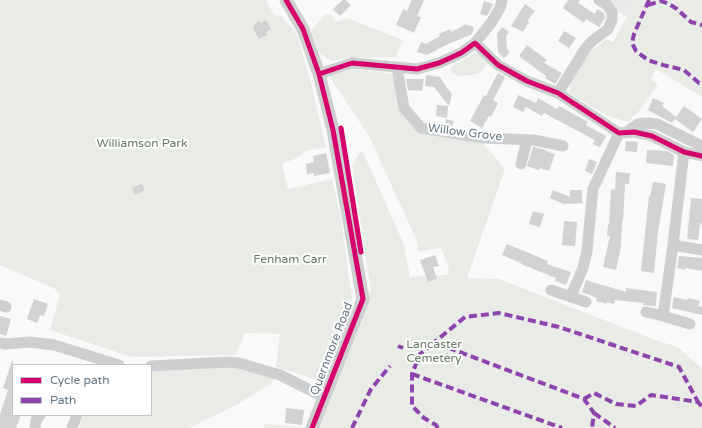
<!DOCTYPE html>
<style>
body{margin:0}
#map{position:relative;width:702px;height:428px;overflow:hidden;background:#f9f9f9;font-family:"Varela Round",sans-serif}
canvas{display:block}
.legend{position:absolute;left:12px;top:364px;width:140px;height:52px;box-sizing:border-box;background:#fff;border:1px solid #c1c8cd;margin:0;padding:5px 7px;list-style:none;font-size:12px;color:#657683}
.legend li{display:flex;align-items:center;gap:8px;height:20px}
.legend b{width:20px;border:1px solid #c1c8cd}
</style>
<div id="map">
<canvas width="702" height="428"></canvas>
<ul class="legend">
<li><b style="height:5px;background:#d6006c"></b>Cycle path</li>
<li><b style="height:5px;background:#8e44ad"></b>Path</li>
</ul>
</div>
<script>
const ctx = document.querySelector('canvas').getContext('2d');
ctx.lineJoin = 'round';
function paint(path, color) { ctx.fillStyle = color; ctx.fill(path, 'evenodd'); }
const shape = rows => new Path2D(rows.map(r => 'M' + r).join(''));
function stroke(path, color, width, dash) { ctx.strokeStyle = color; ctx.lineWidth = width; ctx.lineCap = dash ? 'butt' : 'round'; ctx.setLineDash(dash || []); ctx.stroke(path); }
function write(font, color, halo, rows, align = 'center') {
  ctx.font = font + ' "Varela Round",sans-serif'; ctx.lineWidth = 4; ctx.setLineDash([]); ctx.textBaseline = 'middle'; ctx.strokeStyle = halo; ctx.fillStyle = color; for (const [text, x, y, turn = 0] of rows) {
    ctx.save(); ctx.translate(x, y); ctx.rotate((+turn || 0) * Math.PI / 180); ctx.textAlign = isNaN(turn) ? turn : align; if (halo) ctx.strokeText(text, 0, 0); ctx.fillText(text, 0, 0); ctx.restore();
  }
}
paint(shape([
 [605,0,636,0,626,17]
]), '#e8e9e9');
paint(shape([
 [0,0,266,0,274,15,282,17,296,32,311,83,326,147,305,151,297,158,282,164,288,189,332,179,340,213,352,298,318,380,276,367,280,334,245,333,235,355,132,357,50,330,60,294,54,288,0,265],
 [636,0,702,0,702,97,656,69,651,79,658,85,636,115,633,116,630,122,610,117,569,93,571,82,588,54,606,39,613,42],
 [326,14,331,15,336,22,347,18,403,40,396,57,347,58,331,61,320,54,311,30],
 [477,53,488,62,480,73,472,75,457,76,450,71,451,67,473,54],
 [354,69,394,74,418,130,480,140,505,169,467,278,499,279,655,340,678,347,702,369,702,428,312,428,363,299,371,291,352,165,362,150,404,245,410,277,447,275,449,266,440,247,419,252,417,241,369,136,329,76],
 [236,366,274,378,272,383,236,405,189,428,80,428,83,415,151,415,151,372],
 [265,424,306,427,264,428]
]), '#e8ebe6');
paint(shape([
 [343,0,346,0,351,5,340,16,333,9],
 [412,0,424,0,417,16,421,17,414,33,396,25,403,9,407,11],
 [568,0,580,0,578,3,595,14,597,9,604,13,605,18,600,26,599,27,586,19,584,23,563,8],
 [484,1,493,4,487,16,480,14],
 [525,4,535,11,527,21,529,22,523,32,511,26],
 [266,20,271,29,266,32,267,35,259,39,253,28,255,24,258,21,261,23],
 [464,24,474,27,472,34,444,46,427,55,417,52,421,42,426,44,440,36,439,34,450,29,451,32,463,26],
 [502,27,509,32,506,36,507,49,510,52,504,58,498,52,497,34],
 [564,31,576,38,569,48,558,41],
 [527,45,547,60,544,63,562,73,555,84,545,78,546,76,519,56],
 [498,73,505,77,493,100,498,103,491,117,489,116,482,128,470,121,484,95,486,96],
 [426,75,440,77,445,85,452,94,449,106,434,87,425,86],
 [406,79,424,79,422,91,408,90],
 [518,95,536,103,538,98,557,109,559,106,588,122,586,125,606,136,600,147,593,144,595,140,544,113,542,116,526,107,523,112,513,107],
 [653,98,664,103,662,106,676,117,684,106,702,119,693,132,675,119,672,123,648,110],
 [437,105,448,106,447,118,436,116],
 [446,119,454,121,452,126,445,125],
 [626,141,638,142,637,152,625,151],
 [533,147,546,150,546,151,555,154,549,171,540,168,539,170,527,166],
 [647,150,667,151,674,155,673,166,646,163],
 [326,153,330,173,314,176,314,173,307,174,306,164,314,162,313,156],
 [589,159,597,162,592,174,585,171],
 [616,172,630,173,629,184,625,184,623,221,622,221,621,246,616,270,603,267,610,236,607,236,608,224,609,224,611,189,615,190],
 [653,182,666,184,658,232,654,273,641,271,649,196,650,196],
 [142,184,145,190,135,195,132,188],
 [553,190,570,197,570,190,582,190,582,202,585,203,564,204,550,198],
 [691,198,702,199,702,224,700,223,698,240,687,239],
 [533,211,544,214,540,227,529,224],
 [564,221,577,222,575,246,562,245],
 [507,244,548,261,547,264,571,272,566,285,555,281,556,278,521,264,521,263,502,255],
 [435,255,439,266,433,267,437,279,428,282,420,260],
 [679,256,702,258,702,271,685,268,685,270,677,268],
 [586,280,626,292,626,288,657,292,656,306,643,305,644,303,615,300,614,304,607,302,607,304,596,301,597,298,582,292],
 [674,297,687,300,688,298,700,301,698,306,702,307,702,315,672,308],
 [34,299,48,304,44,316,40,315,37,323,27,319],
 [0,316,11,319,6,336,0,334],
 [12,361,13,361,13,415,21,415,16,428,0,428,0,414,8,390,3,388],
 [286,408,304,410,302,425,285,423]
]), '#d0d2d3');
stroke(shape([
 [475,43,491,23,500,8,502,0],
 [397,68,404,108,421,128,484,138,534,140,563,146],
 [319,74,352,63,417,69,439,63,461,53,475,43,498,65,527,81,558,93,619,133,634,132,652,136,684,152,702,156],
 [558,93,585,49,591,42,608,29,612,20,612,12,606,4,599,0],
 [627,132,638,124,645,123,657,124,702,146],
 [521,164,527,140],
 [673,245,702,250],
 [551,290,586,302],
 [571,296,583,268,587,251,593,189,619,133],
 [0,305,6,307],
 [646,312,663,316,690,324],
 [663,316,673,245,684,152],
 [0,343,5,344,30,342,54,345,119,365],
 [151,366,228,362,239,363,280,375,324,397],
 [35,428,36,420,40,415],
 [72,428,77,415]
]), '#cecfd0', 11);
stroke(shape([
 [286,0,303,29,319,74,333,130,363,299,312,428]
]), '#cecfd0', 13);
stroke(shape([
 [649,0,634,34,632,43,636,51,648,60,663,65,684,70,699,83,702,83],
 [648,5,661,1,669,4,677,9,691,22,702,25],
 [431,345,465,317,499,313,559,327,679,367,698,402],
 [398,346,403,348],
 [412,374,562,428],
 [584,399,594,393,616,404,636,406,651,395,698,402,702,407],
 [594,413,615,428],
 [352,428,371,389,390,366],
 [438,428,436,425,424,418,412,406,412,374,420,354,431,345,441,345,584,399,594,413,592,428]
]), '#8e44ad', 4, [8, 4]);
stroke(shape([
 [286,0,303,29,319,74,333,130,363,299,312,428],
 [319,74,352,63,417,69,439,63,461,53,475,43,498,65,527,81,558,93,619,133,634,132,652,136,684,152,702,156],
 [341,128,361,252]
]), '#d6006c', 5);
write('12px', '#657683', '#fff', [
 ["Willow Grove",465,133,7],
 ["Quernmore Road",332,349,-69]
]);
write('12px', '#687a64', '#fff', [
 ["Williamson Park",142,144],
 ["Fenham Carr",290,260],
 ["Lancaster",434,345],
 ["Cemetery",434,359]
]);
</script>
